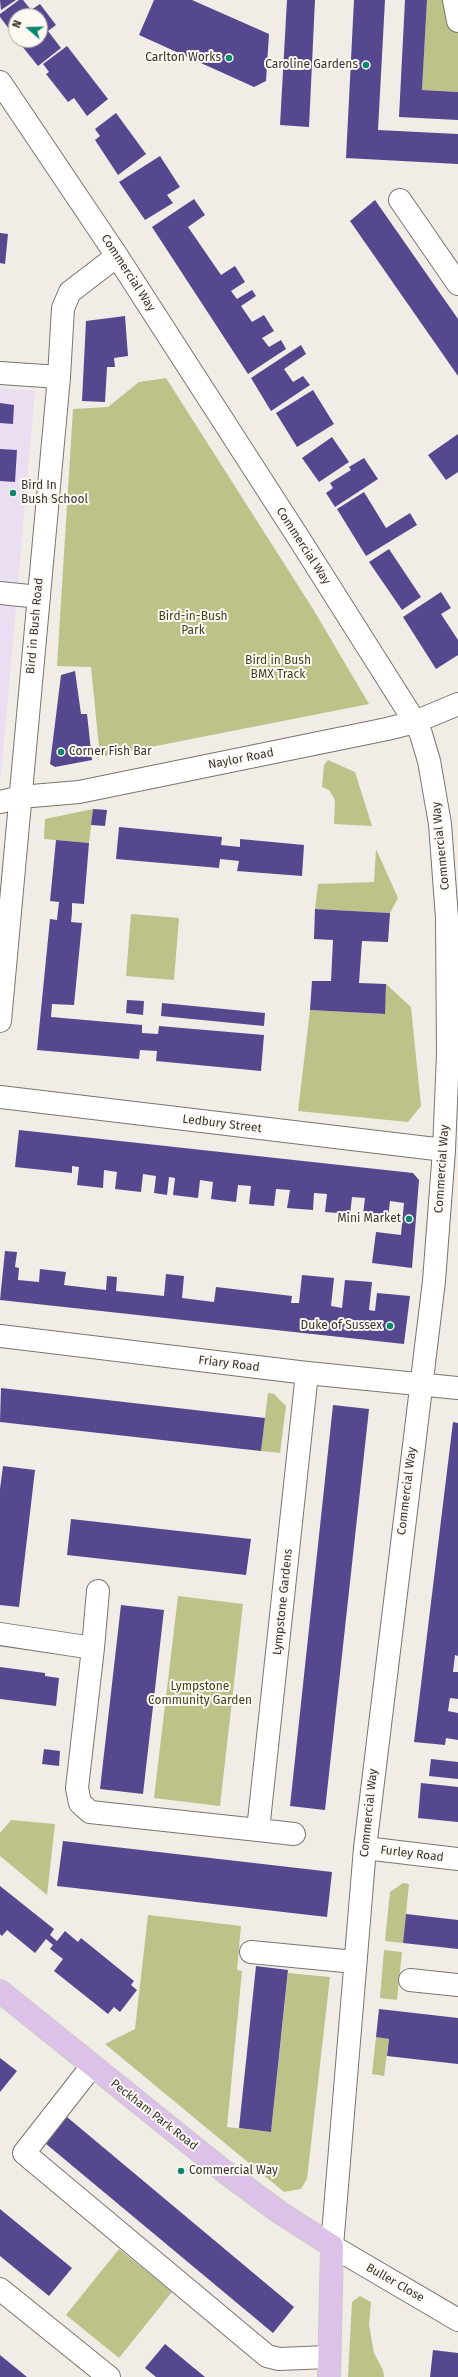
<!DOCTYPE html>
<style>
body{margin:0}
#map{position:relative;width:458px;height:2377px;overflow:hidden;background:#f1ece6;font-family:"Fira Sans",sans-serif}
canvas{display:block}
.north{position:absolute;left:8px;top:8px;width:40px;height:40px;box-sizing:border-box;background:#fff9f3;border:1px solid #afaaa5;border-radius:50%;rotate:290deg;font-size:11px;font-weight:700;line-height:16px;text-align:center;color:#363431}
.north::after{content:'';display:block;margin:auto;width:14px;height:18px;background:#08896d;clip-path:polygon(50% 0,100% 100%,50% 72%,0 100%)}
</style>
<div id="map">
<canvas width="458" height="2377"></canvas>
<div class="north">N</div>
</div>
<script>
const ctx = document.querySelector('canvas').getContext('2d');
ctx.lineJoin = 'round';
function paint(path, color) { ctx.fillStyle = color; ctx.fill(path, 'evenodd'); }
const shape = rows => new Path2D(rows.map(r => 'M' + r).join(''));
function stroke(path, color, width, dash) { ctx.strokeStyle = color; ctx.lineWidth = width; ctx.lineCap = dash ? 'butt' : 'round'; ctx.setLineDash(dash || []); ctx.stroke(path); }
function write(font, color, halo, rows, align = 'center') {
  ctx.font = font + ' "Fira Sans",sans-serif'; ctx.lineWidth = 4; ctx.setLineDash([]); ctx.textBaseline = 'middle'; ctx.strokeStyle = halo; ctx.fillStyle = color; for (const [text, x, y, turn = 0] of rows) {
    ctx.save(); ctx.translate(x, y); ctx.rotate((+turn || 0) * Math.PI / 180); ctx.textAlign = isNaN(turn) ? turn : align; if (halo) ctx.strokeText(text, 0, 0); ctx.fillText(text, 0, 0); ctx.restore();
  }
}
paint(shape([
 [0,388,35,391,1,776,0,776]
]), '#eadef2');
paint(shape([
 [427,0,458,0,458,92,422,90],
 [166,378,313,609,369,704,100,757,91,667,57,666,73,409,108,407,139,382],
 [328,760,355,772,372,826,334,824,335,800,329,790,322,787,324,765],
 [93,809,89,843,44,839,45,819],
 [376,849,398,898,390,913,315,909,318,884,374,882],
 [131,914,179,918,174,980,126,976],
 [386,984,411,1007,421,1106,408,1122,298,1111,310,1010,384,1014],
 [268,1393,274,1394,286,1406,280,1453,261,1451],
 [178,1596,243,1604,220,1806,154,1798],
 [11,1820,55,1824,47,1895,0,1856,0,1833],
 [403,1883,409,1884,403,1943,385,1941,390,1892],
 [148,1915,241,1926,237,1970,242,1971,227,2127,271,2132,288,1973,330,1977,307,2179,301,2189,284,2192,105,2044,135,2029],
 [384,1950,402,1952,397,2000,380,1998],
 [376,2037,389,2039,384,2076,372,2074],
 [119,2249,172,2292,119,2358,66,2315],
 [360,2296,371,2302,369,2325,374,2353,383,2370,384,2377,348,2377,352,2302]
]), '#bdc388');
paint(shape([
 [0,0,16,0,1,10],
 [19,0,23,0,31,10,40,4,56,25,48,31,61,48,38,66,17,40,40,40,40,16,16,16,16,38,0,17,0,14],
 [154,0,192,0,269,34,266,81,254,87,139,35],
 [287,0,315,0,309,127,280,125],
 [354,0,385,0,378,130,458,134,458,164,346,158],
 [405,0,427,0,422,90,458,92,458,120,399,117],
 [67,46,108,99,87,116,74,98,68,102,46,74,49,72,43,64],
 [116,113,146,154,118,175,95,140,100,136,95,129],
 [160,156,180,187,167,195,173,203,145,220,119,182],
 [194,199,205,215,188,227,221,275,235,266,245,282,231,291,237,299,252,290,256,296,241,306,252,322,264,315,274,331,262,338,269,347,281,340,286,349,248,374,152,227],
 [375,200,458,319,458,376,350,221],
 [0,233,8,234,5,264,0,263],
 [125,316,128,356,114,358,115,367,107,367,105,402,82,401,86,321],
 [301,345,306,354,284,369,293,382,303,376,310,385,271,411,251,378],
 [313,390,334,424,297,447,276,413],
 [0,403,14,405,13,424,0,423],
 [458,434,458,472,446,480,428,455],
 [332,437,349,462,319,482,302,458],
 [0,449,17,450,15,482,0,481],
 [364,458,378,479,335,507,326,493,333,488,330,483,351,470,349,467],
 [364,492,386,528,410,513,417,525,366,556,337,509],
 [389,549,421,597,402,610,369,562],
 [441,592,451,608,441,614,458,640,458,655,436,669,403,617],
 [75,671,81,714,87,714,92,760,55,767,50,764,61,675],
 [93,809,107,810,105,826,91,825],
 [119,827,222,837,221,845,240,847,240,839,304,845,302,876,237,871,239,861,220,859,219,868,116,859],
 [56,840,89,843,84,904,72,903,72,912,71,922,82,923,74,1005,52,1004,51,1017,142,1025,142,1033,158,1034,159,1026,264,1035,261,1071,156,1061,157,1051,140,1050,139,1059,37,1050,50,919,57,920,59,902,50,901],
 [315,909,390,913,388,942,362,941,359,983,386,984,385,1014,310,1010,312,981,331,981,333,940,314,939],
 [127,1000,144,1001,143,1015,126,1013],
 [162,1003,265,1013,264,1026,161,1016],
 [19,1130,413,1173,419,1180,412,1268,372,1263,376,1232,401,1235,404,1203,390,1201,388,1218,363,1215,365,1198,352,1197,350,1214,325,1212,327,1194,314,1193,313,1210,287,1208,290,1190,276,1189,274,1206,249,1204,251,1186,238,1185,236,1202,211,1199,213,1182,200,1180,198,1198,173,1195,175,1178,169,1177,167,1195,154,1193,156,1176,149,1175,143,1174,141,1192,115,1189,117,1172,104,1170,103,1188,77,1185,79,1167,72,1166,72,1173,15,1167],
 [5,1251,17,1252,15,1267,19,1268,18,1280,39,1282,40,1269,66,1272,64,1285,106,1290,107,1276,117,1277,116,1291,164,1296,166,1274,184,1276,182,1298,214,1302,216,1287,292,1296,291,1303,299,1303,302,1275,334,1278,331,1306,342,1308,345,1280,372,1282,369,1310,375,1311,377,1293,410,1296,404,1344,0,1300],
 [1,1388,265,1418,261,1451,0,1422],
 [333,1405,369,1409,325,1810,290,1806],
 [453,1422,458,1423,458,1656,455,1655,453,1672,458,1672,458,1699,450,1698,448,1711,458,1713,458,1740,446,1738,445,1745,414,1742],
 [3,1466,35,1470,19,1607,0,1605,0,1489],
 [71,1519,251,1539,246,1575,67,1555],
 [121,1605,164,1610,143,1794,100,1789],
 [0,1667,45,1673,45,1676,59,1678,56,1706,0,1699],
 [44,1749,60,1751,59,1766,42,1764],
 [431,1759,458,1762,458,1779,429,1776],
 [421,1783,458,1787,458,1822,418,1818],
 [63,1841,332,1872,327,1917,57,1886],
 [0,1886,54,1929,50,1935,57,1941,65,1931,78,1942,81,1938,134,1981,131,1985,137,1990,120,2012,114,2007,108,2014,54,1971,63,1959,50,1949,53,1945,46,1939,35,1953,7,1930,2,1936,0,1934],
 [406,1914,458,1920,458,1949,403,1943],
 [256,1966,288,1970,271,2132,239,2128],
 [379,2009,458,2018,458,2064,387,2056,389,2039,376,2037],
 [0,2058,17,2071,0,2092],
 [67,2117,294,2307,273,2333,45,2143],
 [0,2209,72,2268,49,2296,0,2256],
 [165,2344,205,2377,156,2377,145,2368],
 [433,2350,458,2353,458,2377,430,2377],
 [0,2355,27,2377,0,2377]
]), '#55488e');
const minor = shape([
 [454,0,458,21],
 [0,82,117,256,300,540,415,722,421,734,429,761,440,824,447,918,448,1054,444,1150,434,1281,365,1848,332,2246,458,2320],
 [400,200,458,284],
 [0,373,59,377],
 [0,593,39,597],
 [0,802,20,797,79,792,387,729,415,722,458,704],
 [0,1021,59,377,63,308,70,292,117,256],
 [0,1097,444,1150],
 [0,1336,307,1373,458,1388],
 [0,1634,93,1648,77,1788,80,1803,90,1812,258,1830,307,1373],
 [93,1648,98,1591],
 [258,1830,294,1834],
 [365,1848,458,1859],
 [251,1952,355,1962],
 [410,1980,458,1985],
 [92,2066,24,2153,267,2356,279,2359,328,2357],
 [0,2289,109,2377]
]);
const major = shape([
 [0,1991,225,2172,279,2212,332,2246,329,2377]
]);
stroke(minor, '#79756f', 24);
stroke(major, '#cbcac9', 24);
stroke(minor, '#fff', 22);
stroke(major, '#dcc2e9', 22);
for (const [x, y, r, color] of [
 [229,58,4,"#08896d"],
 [366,65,4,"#08896d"],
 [13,493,4,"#08896d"],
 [61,752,4,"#08896d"],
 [409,1219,4,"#08896d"],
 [390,1326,4,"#08896d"],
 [181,2171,4,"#08896d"]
]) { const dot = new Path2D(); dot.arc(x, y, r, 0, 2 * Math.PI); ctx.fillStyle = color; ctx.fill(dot); stroke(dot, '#fff9f3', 1.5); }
write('12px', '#363431', '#fff9f3', [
 ["Carlton Works",221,58],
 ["Caroline Gardens",358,65],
 ["Bird In",21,486,"left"],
 ["Bush School",21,500,"left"],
 ["Corner Fish Bar",69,752,"left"],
 ["Mini Market",401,1219],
 ["Duke of Sussex",382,1326],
 ["Commercial Way",189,2171,"left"]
], 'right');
write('12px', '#363431', '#fff9f3', [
 ["Commercial Way",128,273,57],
 ["Commercial Way",303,546,57],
 ["Bird in Bush Road",35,626,-85],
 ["Naylor Road",241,759,-11],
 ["Commercial Way",441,846,-96],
 ["Ledbury Street",222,1124,7],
 ["Commercial Way",442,1169,-86],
 ["Friary Road",229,1364,7],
 ["Commercial Way",407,1491,-83],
 ["Lympstone Gardens",283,1602,-84],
 ["Commercial Way",369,1813,-84],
 ["Furley Road",412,1854,7],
 ["Peckham Park Road",154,2115,38],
 ["Buller Close",395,2283,30]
]);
write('12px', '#3f421c', '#fff9f3', [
 ["Bird-in-Bush",193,617],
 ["Park",193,631],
 ["Bird in Bush",278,661],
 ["BMX Track",278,675],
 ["Lympstone",200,1687],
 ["Community Garden",200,1701]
]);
</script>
